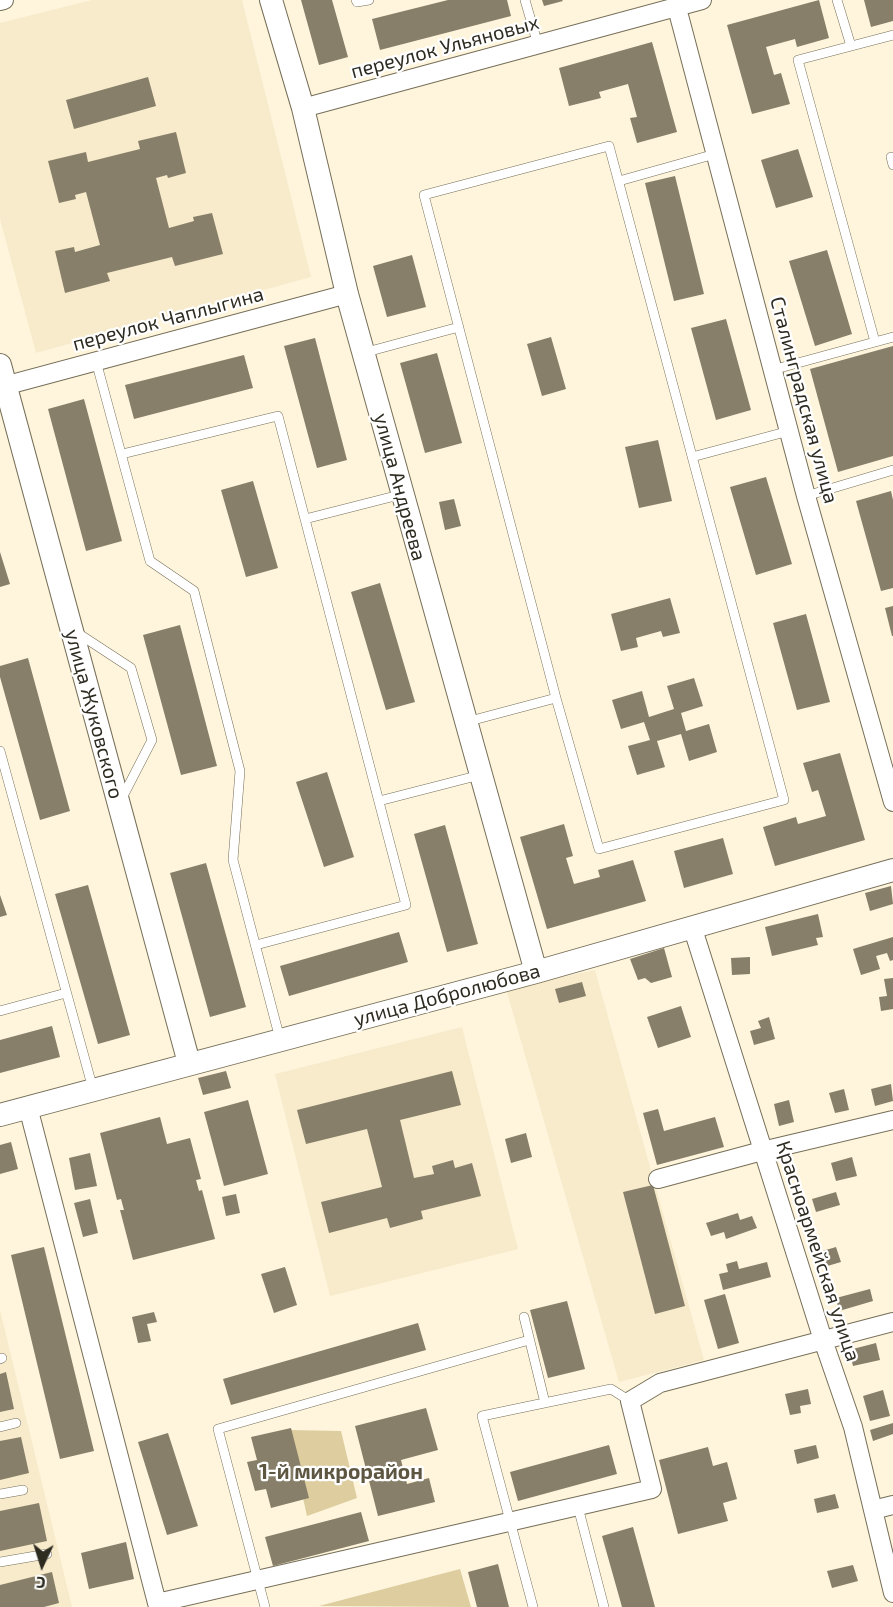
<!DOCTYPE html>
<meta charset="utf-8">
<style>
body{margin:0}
#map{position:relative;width:893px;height:1607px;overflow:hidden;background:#fef5dc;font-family:"Exo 2",sans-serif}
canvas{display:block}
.north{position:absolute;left:12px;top:1535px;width:60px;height:60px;-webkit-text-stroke:4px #fff;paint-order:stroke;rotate:184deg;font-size:16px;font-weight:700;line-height:24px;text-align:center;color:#2e2b21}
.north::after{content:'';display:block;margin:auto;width:21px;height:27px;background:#2e2b21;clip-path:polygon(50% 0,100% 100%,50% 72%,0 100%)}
</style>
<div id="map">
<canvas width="893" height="1607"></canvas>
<div class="north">С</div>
</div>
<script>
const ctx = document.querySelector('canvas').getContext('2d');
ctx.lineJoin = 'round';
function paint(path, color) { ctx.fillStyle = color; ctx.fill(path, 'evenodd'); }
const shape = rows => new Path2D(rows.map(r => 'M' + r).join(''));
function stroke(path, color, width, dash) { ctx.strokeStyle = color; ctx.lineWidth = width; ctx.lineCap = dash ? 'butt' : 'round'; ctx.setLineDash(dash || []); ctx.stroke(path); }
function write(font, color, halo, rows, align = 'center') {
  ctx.font = font + ' "Exo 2",sans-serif'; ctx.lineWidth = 4.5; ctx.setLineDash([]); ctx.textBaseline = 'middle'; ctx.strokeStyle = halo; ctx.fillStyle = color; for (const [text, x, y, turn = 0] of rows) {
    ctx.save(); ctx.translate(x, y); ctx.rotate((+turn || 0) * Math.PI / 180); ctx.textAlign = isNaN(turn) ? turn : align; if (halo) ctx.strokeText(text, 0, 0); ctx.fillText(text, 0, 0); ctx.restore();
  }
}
paint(shape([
 [92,0,242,0,311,277,36,353,0,219,0,23],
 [595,970,704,1360,619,1382,506,989],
 [462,1027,518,1249,330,1296,275,1074],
 [0,1310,72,1607,0,1607]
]), '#f7ebcb');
paint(shape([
 [288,1430,341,1431,357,1498,307,1516],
 [460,1569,471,1607,319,1606]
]), '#ddcd9f');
paint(shape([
 [301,0,332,0,348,57,319,65],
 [448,0,507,0,511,16,380,50,372,19],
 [542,0,562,0,563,1,544,6],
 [819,0,829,38,797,47,795,39,766,47,774,75,781,73,790,104,752,114,727,25],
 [864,0,893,0,893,21,871,27],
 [652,42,677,132,637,143,630,118,637,117,628,84,599,92,601,98,569,106,559,68],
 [148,77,156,106,74,129,66,100],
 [176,132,186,173,168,178,167,175,156,178,169,228,194,221,193,217,212,213,223,254,175,266,172,257,107,273,110,281,65,293,55,251,74,247,75,252,100,245,86,192,75,195,76,199,59,203,48,161,86,152,88,162,140,149,138,141],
 [798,149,813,197,776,208,761,160],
 [675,176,704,294,674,301,645,183],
 [827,250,852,334,815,346,789,261],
 [412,255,426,307,387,317,373,266],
 [726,319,751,410,716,420,691,328],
 [551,337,566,389,542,396,527,344],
 [315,338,347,460,317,468,284,346],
 [893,346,893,456,838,472,810,369],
 [437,353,462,443,425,453,400,363],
 [244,355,253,388,134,419,125,385],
 [84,399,122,541,86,551,48,409],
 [658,440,672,501,639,508,625,447],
 [766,477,792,564,756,575,730,487],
 [253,481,278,568,246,577,221,490],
 [891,491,893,500,893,588,881,591,856,501],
 [454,499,461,526,445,530,439,502],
 [0,552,10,584,0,587],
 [380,583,415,702,386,710,351,592],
 [670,598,680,633,663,637,661,631,636,638,638,647,621,651,611,614],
 [893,606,893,636,892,636,885,608],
 [806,614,830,702,797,710,773,623],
 [180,625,217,766,181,775,143,635],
 [28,658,70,811,40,820,0,677,0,666],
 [694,678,703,706,681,713,686,731,709,724,717,752,689,761,681,734,657,741,665,767,637,775,628,746,650,740,644,722,621,729,612,700,642,691,649,717,674,709,667,686],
 [840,753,865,840,775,866,763,827,796,817,798,824,826,816,818,790,812,792,803,763],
 [327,772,354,857,324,867,296,782],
 [564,824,573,856,566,858,574,884,600,877,598,870,633,860,646,901,547,929,520,837],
 [445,825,478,944,447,952,414,834],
 [723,838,733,874,684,888,674,851],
 [206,863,246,1007,210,1017,170,873],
 [88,885,130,1035,98,1044,55,894],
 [891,886,893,904,870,911,865,893],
 [0,895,7,915,0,917],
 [818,914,823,937,816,938,818,945,772,956,765,927],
 [399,932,408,962,289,996,280,966],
 [893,937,893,960,890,961,887,953,876,956,880,969,861,975,853,949],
 [664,948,672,977,651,983,645,978,638,980,630,959],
 [750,957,750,974,732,975,731,958],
 [893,978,893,1009,881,1011,879,997,887,996,884,979],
 [582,982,586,996,559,1003,555,989],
 [681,1006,691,1037,658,1048,647,1017],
 [769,1017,775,1039,754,1045,750,1031,761,1028,758,1021],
 [52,1026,60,1057,0,1073,0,1040],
 [226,1071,231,1088,203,1095,198,1078],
 [452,1071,461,1105,400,1120,414,1178,434,1174,432,1166,453,1160,455,1168,472,1163,481,1196,421,1211,423,1219,390,1228,387,1218,329,1233,321,1202,382,1187,367,1129,306,1144,297,1110],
 [891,1084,893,1101,875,1106,871,1089],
 [844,1089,849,1110,835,1113,829,1093],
 [248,1100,268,1174,224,1186,204,1112],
 [789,1100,794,1122,779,1126,774,1104],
 [658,1109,664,1131,715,1117,724,1147,657,1165,643,1113],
 [160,1117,167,1144,190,1138,201,1179,196,1180,199,1191,202,1190,215,1239,133,1260,120,1210,124,1210,121,1199,117,1200,100,1133],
 [526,1133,532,1157,511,1163,505,1139],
 [11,1142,18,1169,0,1174,0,1145],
 [90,1153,97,1186,75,1190,69,1158],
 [852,1157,857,1176,836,1181,831,1163],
 [653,1185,685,1306,655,1314,623,1192],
 [836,1192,840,1205,816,1212,812,1199],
 [236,1194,240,1213,226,1216,222,1197],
 [90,1199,98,1233,83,1237,74,1203],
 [738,1213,740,1220,752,1216,757,1228,726,1239,724,1232,711,1236,706,1223],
 [44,1247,94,1451,60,1459,11,1255],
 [836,1247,841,1262,824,1267,819,1252],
 [737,1261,739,1269,767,1262,771,1277,723,1290,719,1274,728,1272,726,1264],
 [285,1267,297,1305,274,1313,261,1274],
 [870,1289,873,1301,839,1311,836,1298],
 [725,1294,739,1343,718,1349,704,1300],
 [567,1301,585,1369,548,1378,530,1310],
 [154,1312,157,1322,147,1324,151,1341,138,1343,132,1317],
 [418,1323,426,1350,231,1405,223,1379],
 [876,1343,880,1360,853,1366,849,1350],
 [6,1372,14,1409,0,1412,0,1374],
 [808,1389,811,1404,800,1406,801,1413,790,1415,785,1394],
 [883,1390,890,1416,870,1421,863,1396],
 [426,1408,438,1450,401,1460,407,1484,429,1478,435,1502,378,1516,355,1426],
 [893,1423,893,1434,873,1441,870,1430],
 [291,1428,309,1498,271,1508,266,1489,255,1491,247,1462,257,1460,251,1437],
 [168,1433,198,1526,167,1535,138,1442],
 [21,1437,29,1473,0,1480,0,1441],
 [609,1445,617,1474,518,1501,510,1472],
 [816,1445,819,1458,797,1464,794,1450],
 [708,1447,713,1466,727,1462,737,1499,723,1503,728,1521,678,1534,659,1460],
 [835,1494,839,1508,817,1513,814,1499],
 [39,1503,47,1541,0,1551,0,1511],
 [361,1512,369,1541,273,1566,265,1537],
 [633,1527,655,1607,622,1607,602,1536],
 [126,1542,134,1579,89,1589,81,1553],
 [498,1564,509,1607,477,1607,468,1572],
 [853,1565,858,1581,832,1588,827,1571],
 [52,1572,59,1603,44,1607,0,1607,0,1585]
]), '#877f69');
const service = shape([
 [356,0,357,2,369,0],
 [525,0,538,45],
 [837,0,851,46],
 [609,146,784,800,599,849,556,698,424,195,609,146],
 [891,157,893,165],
 [619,181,715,154],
 [875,342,798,60,893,35],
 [363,353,459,327],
 [96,361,150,561,194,591,240,771,233,860,280,1039],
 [772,370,893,337],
 [122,454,278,416,406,905,256,945],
 [692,457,789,431],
 [806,496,893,470],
 [305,519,403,494],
 [76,632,131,668,152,740,121,800],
 [466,722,556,698],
 [0,751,93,1089],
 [379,801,480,775],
 [0,1011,66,993],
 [524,1317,545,1403],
 [0,1359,2,1358],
 [0,1427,16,1423],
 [0,1494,23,1490],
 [578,1507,604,1607],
 [0,1562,47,1554],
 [265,1607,218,1429,529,1340],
 [533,1607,482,1416,611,1389,630,1401]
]);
const minor = shape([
 [0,1,4,0],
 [677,8,806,496,893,802],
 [303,108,702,0],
 [0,387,347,294],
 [692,926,823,1340,853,1427,893,1593],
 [28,1107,157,1603,652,1489,630,1401,660,1383,893,1322],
 [658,1179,762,1151,893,1120],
 [873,1510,893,1505]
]);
const tertiary = shape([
 [271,0,303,108,347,294,536,972],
 [0,365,189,1063],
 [0,1115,536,972,893,870]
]);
stroke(service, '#766e58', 10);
stroke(minor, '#766e58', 20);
stroke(tertiary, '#766e58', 24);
stroke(service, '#fff', 9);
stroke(minor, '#fff', 18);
stroke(tertiary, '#fff', 22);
write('20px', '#2e2b21', '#fff', [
 ["переулок Ульяновых",445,47,-15],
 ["переулок Чаплыгина",168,319,-15],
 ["Сталинградская улица",804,400,75],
 ["улица Андреева",400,487,75],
 ["улица Жуковского",94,714,75],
 ["улица Добролюбова",447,995,-15],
 ["Красноармейская улица",818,1251,72]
]);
write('bold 21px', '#5d5641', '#fff', [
 ["1-й микрорайон",341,1472]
]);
</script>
